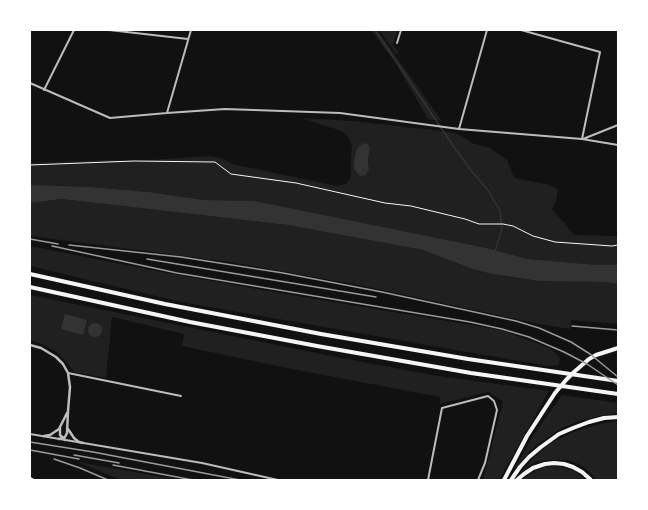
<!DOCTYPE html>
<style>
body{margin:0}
#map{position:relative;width:648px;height:510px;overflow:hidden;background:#111;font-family:Raleway,sans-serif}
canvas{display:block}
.frame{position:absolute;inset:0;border:31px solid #fff;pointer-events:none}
</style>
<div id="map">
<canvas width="648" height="510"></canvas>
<div class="frame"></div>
</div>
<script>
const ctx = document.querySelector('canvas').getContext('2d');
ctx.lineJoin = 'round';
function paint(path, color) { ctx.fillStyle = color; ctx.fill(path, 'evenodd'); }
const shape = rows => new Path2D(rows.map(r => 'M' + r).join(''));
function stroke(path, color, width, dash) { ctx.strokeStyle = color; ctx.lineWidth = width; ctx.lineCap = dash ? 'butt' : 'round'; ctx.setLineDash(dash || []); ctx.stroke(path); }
paint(shape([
 [371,30,377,30,442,121,428,119,395,62],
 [379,30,398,30,393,44,398,51,397,55],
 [302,118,352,121,451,132,460,135,472,143,490,148,507,160,514,177,518,179,546,184,558,189,556,202,552,209,574,235,618,236,618,265,597,265,528,259,487,248,255,201,204,200,149,192,91,187,34,185,30,186,30,163,112,160,137,161,210,156,224,159,232,164,337,186,346,184,349,180,351,175,351,155,352,146,348,137,342,131,319,124],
 [364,143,366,143,370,149,368,159,369,170,359,175,354,169,354,161,359,148],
 [62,199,288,225,423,250,472,269,492,274,509,277,539,281,604,282,618,284,618,324,571,320,570,329,544,325,359,285,230,262,30,236,30,203],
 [30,246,156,271,297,296,501,330,550,348,560,358,559,363,558,365,548,366,181,302,30,266],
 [30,295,331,356,438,376,549,391,499,480,483,480,503,401,488,392,440,404,440,397,287,368,182,346,184,334,112,317,106,378,74,372,66,361,55,351,42,344,30,340],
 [562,395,618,403,618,413,604,415,579,421,560,429,534,447,513,471,533,436],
 [618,421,618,480,597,480,589,471,579,464,567,460,546,460,535,462,519,474,535,456,552,442,565,436,582,429,604,423],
 [78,462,174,479,179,480,121,480],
 [554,466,565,468,575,471,586,480,522,480,529,474,537,470,545,467]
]), '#202020');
paint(shape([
 [364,143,368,144,370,149,368,159,369,170,365,175,360,176,354,169,354,161,357,149,361,145],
 [34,185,91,187,149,192,204,200,255,201,487,248,528,259,597,265,618,265,618,284,604,282,539,281,492,274,472,269,423,250,288,225,62,199,30,203,30,186],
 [65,314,87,320,83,335,61,329],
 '88 330a7 7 0 1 1 14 0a7 7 0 1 1-14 0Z'
]), '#333');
stroke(shape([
 [375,30,452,144,473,173,488,190,500,211,502,229,495,251]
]), '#333', 1.5);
stroke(shape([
 [30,165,134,161,215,162,231,174,296,183,385,203,411,206,465,219,479,224,503,224,513,226,533,236,555,242,612,246,618,245]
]), '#f5f5f5', 1);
stroke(shape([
 [109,30,188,39],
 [521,30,600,52,582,139],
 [397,43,401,30],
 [30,83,110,118,167,113,225,109,340,113,459,129,582,139,618,145],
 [44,90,74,30],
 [167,113,191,30],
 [459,129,487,30],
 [583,139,618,125],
 [68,373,181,396],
 [30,434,202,463,278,480],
 [428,480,442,408,488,396,494,401,497,410,485,463,478,480]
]), '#bcbcbc', 2);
stroke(shape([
 [30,345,41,348,56,357,63,364,68,373,70,387,68,411,67,433,65,437,59,439],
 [60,429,60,435,65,440],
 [68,429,74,438,79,442,83,443],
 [44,436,50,435,59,429,67,413]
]), '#bcbcbc', 2.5);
stroke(shape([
 [30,274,165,304,321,334,468,359,618,381],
 [30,287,190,322,317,346,471,373,618,394],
 [30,479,32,480],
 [504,480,527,436,555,393,566,380,574,372,589,359,596,355,618,348],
 [511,480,520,467,529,457,541,447,559,434,573,428,589,422,604,418,618,417],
 [517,480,524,474,533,468,545,464,554,463,564,464,573,467,582,472,591,480]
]), '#f5f5f5', 4);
stroke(shape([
 [30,239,58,244],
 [69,245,181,257,283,273,382,292,516,321,539,328,571,342,590,354,618,377],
 [52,246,177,273,470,322,502,329,529,337,564,352,587,364,618,385],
 [147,259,376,297],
 [572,326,618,330],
 [30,442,93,452,240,480],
 [30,450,79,459],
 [74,455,119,463],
 [54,459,80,468,108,480],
 [113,465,193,480]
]), '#9a9a9a', 1.5);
</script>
